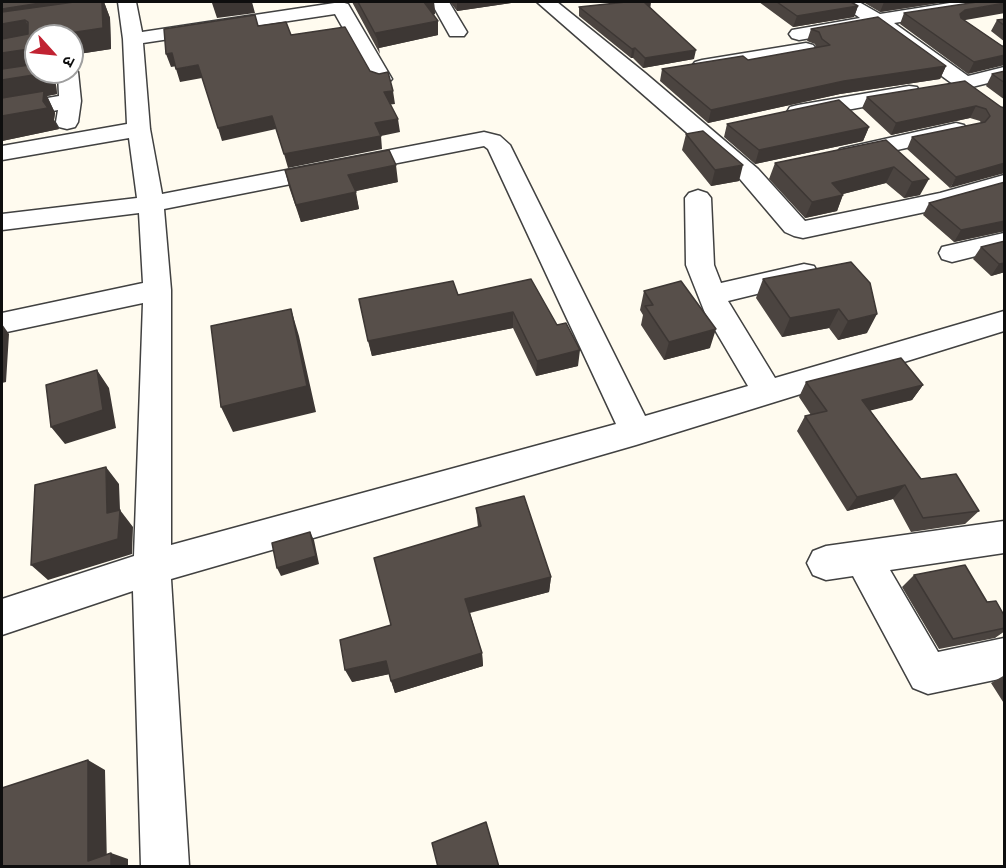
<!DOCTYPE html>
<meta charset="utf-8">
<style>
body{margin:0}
#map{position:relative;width:1006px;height:868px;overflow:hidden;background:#fffbef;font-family:"Times New Roman","Noto Sans Devanagari",serif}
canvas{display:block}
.frame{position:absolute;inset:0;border:3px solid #0e0e0e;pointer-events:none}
.north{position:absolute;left:24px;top:24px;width:60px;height:60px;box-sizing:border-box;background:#fff;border:2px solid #9f9f9f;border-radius:50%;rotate:117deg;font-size:16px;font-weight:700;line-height:24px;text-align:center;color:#0e0e0e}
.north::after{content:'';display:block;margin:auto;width:21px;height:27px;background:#c12332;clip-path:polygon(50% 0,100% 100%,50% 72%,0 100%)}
</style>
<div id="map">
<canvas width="1006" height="868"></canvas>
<div class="frame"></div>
<div class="north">उ</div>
</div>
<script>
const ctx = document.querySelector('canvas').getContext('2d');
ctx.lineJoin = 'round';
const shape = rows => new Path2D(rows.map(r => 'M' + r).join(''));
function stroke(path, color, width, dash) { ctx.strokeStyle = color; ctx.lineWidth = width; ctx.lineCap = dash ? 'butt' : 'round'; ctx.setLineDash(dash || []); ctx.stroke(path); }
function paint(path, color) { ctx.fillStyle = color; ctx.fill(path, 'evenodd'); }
const minor = shape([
 [118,2,136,2,142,32,341,2,348,4,392,79,388,83,381,85,374,83,335,14,143,43,150,129,162,194,484,132,500,136,510,145,645,416,748,386,705,313,686,265,685,198,689,193,698,190,707,193,711,198,714,265,721,283,804,264,814,266,818,273,814,280,728,301,775,378,1004,311,1004,331,636,445,171,579,189,866,141,866,133,591,2,635,2,599,134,556,143,303,2,333,2,313,143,283,139,213,2,230,2,214,137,198,129,138,2,160,2,146,127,124,123,39,118,2],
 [484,146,488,149,616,424,171,545,171,290,164,209,484,146],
 [431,2,449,2,467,32,464,36,450,36,431,2],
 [537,2,557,2,645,73,758,169,805,221,940,193,1004,175,1004,190,944,208,803,238,794,236,785,232,740,179,537,2],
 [838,2,859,2,880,14,956,2,995,2,993,6,986,8,894,23,968,76,1004,67,1004,79,964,89,957,87,874,27,799,40,792,38,789,34,792,30,860,18,838,2],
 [806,43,813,45,816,49,813,53,702,72,695,70,692,66,695,62,702,60,806,43],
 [72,67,78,72,81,101,78,122,75,127,67,129,59,127,56,122,58,110,2,120,2,106,59,96,58,72,72,72,72,67],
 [909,86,917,87,920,92,917,97,798,119,790,117,787,112,790,107,798,105,909,86],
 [956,123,964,125,967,130,964,135,848,161,840,159,836,154,840,149,956,123],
 [1004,233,1004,249,952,262,942,259,939,253,942,247,1004,233],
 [1004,521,1004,553,890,570,938,652,1004,638,1004,678,928,694,913,688,853,576,826,580,813,575,807,563,813,551,826,546,1004,521]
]);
stroke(minor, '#414141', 3);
paint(minor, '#fff');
paint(shape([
 [2,2,107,2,104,2,110,18,111,49,72,55,72,36,36,36,36,72,50,72,56,85,57,94,47,96,55,113,54,120,59,129,2,141],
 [352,2,434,2,435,14,433,15,438,35,379,48,380,54],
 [450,2,518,2,457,11],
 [759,2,851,2,858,6,854,17,793,27],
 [863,2,945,2,880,12],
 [579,7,651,8,694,59,643,68,633,58,631,58,579,16],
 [904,13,964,20,1002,46,968,74,900,24],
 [1005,19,1005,42,991,31,997,20],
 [811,29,946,66,940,79,840,94,708,123,660,81,662,69,748,60,816,48,815,44,807,41],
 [1005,71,1005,100,986,86,992,74],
 [867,97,1001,107,950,188,907,149,912,137,981,123,980,121,970,118,891,135,862,108],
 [727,124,869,127,863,141,755,164,724,137],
 [686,134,739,181,711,186,682,150],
 [886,140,920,195,904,198,886,183,843,194,837,211,805,218,769,179,775,163],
 [285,170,398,182,355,191,359,209,301,222,289,187],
 [1005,182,1005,231,954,242,923,215,929,203],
 [1005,241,1005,272,991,276,973,259,981,247],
 [851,262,867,333,838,340,829,328,782,337,756,298,763,279],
 [531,279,578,366,536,376,513,328,372,356,362,314,458,295],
 [644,291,710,348,664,360,641,325,643,315,640,310],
 [806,382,923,385,912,400,870,410,921,479,979,511,965,524,911,532,893,499,847,511,797,431,805,416,811,415,799,397],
 [476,508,551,577,549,592,470,613,482,653,483,666,395,693,389,674,352,682,391,625,478,527],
 [914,575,987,602,1005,617,1005,631,995,638,939,649,902,587],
 [1005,675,1005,705,991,683]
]), '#4b4440');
paint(shape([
 [47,2,107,2,104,2,110,18,111,49,72,55,72,36,50,36,102,2,2,19,2,9],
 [221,2,252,2,255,13,217,18,212,3],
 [424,2,434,2,435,14,425,16],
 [457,2,518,2,457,11],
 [651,2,650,11,645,3],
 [884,2,945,2,880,12],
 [1005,3,1005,13,960,21,960,14,965,10],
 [858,6,854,17,793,27,797,16],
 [25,20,36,41,2,46,2,24],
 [438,21,438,35,379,48,376,33],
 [635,48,633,58,631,58,632,49],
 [29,49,36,63,36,70,2,76,2,53],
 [696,50,694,59,643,68,645,58],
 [172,53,177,66,171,67,166,54],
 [1005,55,1005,65,968,74,974,62],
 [198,65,202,78,180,82,176,69],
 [946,66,940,79,840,94,708,123,711,110,844,81],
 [46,72,50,72,56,85,57,94,47,96,55,113,54,120,59,129,2,141,2,80],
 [393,91,395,104,386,105,384,92],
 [976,106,970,118,891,135,896,123],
 [272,116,276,129,222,141,218,128],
 [398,119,400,132,381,136,382,149,288,168,284,154,375,123],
 [869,127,863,141,755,164,759,150],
 [1005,163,1005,173,950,188,956,177],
 [396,165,398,182,352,192,348,175],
 [743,165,739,181,711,186,715,170],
 [894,167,886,183,831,197,843,195,837,211,805,218,812,202,832,183],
 [929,179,920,195,904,198,912,182],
 [356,192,359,209,301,222,296,205],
 [1005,221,1005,231,954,242,961,230],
 [1005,263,1005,272,991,276,999,264],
 [291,309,299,336,316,412,233,432,221,407],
 [839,309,829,328,782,337,790,318],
 [513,312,513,328,372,356,368,341],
 [877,314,867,333,838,340,848,321],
 [2,324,9,334,6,382,2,383],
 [716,329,710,348,664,360,669,342],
 [580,350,578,366,536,376,537,361],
 [97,370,109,388,116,428,65,444,51,427],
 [923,385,912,400,853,415,862,400],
 [106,467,119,484,120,510,133,527,132,554,48,580,31,565,107,513],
 [905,485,893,499,847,511,857,497],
 [310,532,314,540,319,564,281,576,277,568],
 [551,577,549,592,467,613,465,599],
 [482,653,483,666,395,693,391,681],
 [386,661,390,674,352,682,345,670],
 [88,760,105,770,107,867,88,861],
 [111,853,128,859,128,867,111,867]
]), '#3d3734');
const building = shape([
 [2,2,47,2,2,9,2,2],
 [74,2,102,2,103,28,50,36,36,36,36,49,29,49,2,53,2,39,28,34,28,22,25,20,2,24,2,12,74,2],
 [358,2,425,2,424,2,438,21,376,33,378,39,358,2],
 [626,2,651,2,645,3,696,50,645,58,635,48,632,49,579,7,626,2],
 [777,2,851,2,858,6,797,16,777,2],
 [977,2,1005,2,1005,3,965,10,960,14,961,18,1002,46,1005,46,1005,55,974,62,904,13,977,2],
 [255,15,258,26,286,22,291,35,345,27,370,71,379,74,388,72,393,91,384,92,398,119,375,123,381,136,284,154,272,116,218,128,198,65,176,69,172,53,166,54,164,29,255,15],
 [878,17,946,66,844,81,711,110,662,69,743,56,748,60,830,45,822,39,819,32,811,29,878,17],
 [1005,19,1005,26,997,20,1005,19],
 [36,64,36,72,46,73,2,80,2,69,36,64],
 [1005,71,1005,83,992,74,1005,71],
 [965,81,1001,107,1005,108,1005,163,956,177,912,137,985,122,990,116,986,109,976,106,896,123,867,97,965,81],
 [44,91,43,101,48,108,2,116,2,98,44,91],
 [839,100,869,127,759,150,727,124,839,100],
 [703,131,743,165,715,170,686,134,703,131],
 [886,140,929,179,912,182,894,167,832,183,843,195,812,202,775,163,886,140],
 [389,150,396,165,348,175,356,192,296,205,285,170,389,150],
 [1005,182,1005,221,961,230,929,203,1005,182],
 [1005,241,1005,263,999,264,981,247,1005,241],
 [851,262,870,283,877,314,848,321,839,309,790,318,763,279,851,262],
 [531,279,557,325,566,323,580,350,537,361,513,312,368,341,359,299,453,281,458,295,531,279],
 [681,281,716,329,669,342,645,306,653,305,644,291,681,281],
 [291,309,307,386,221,407,211,326,291,309],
 [901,358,923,385,862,400,921,479,956,474,979,511,923,518,905,485,857,497,805,416,827,411,806,382,901,358],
 [97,370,103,410,51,427,46,385,97,370],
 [106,467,107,513,120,510,118,539,31,565,35,485,106,467],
 [524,496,551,577,465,599,482,653,391,681,386,661,345,670,340,640,391,625,374,558,481,526,476,508,524,496],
 [310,532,316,556,277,568,272,543,310,532],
 [965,565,987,602,996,601,1005,617,1005,628,953,639,914,575,965,565],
 [88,760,88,861,111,853,111,867,2,867,2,788,88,760],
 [486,822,499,867,438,867,432,843,486,822]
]);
paint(building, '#574f4a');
stroke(building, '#3d3734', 1.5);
</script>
